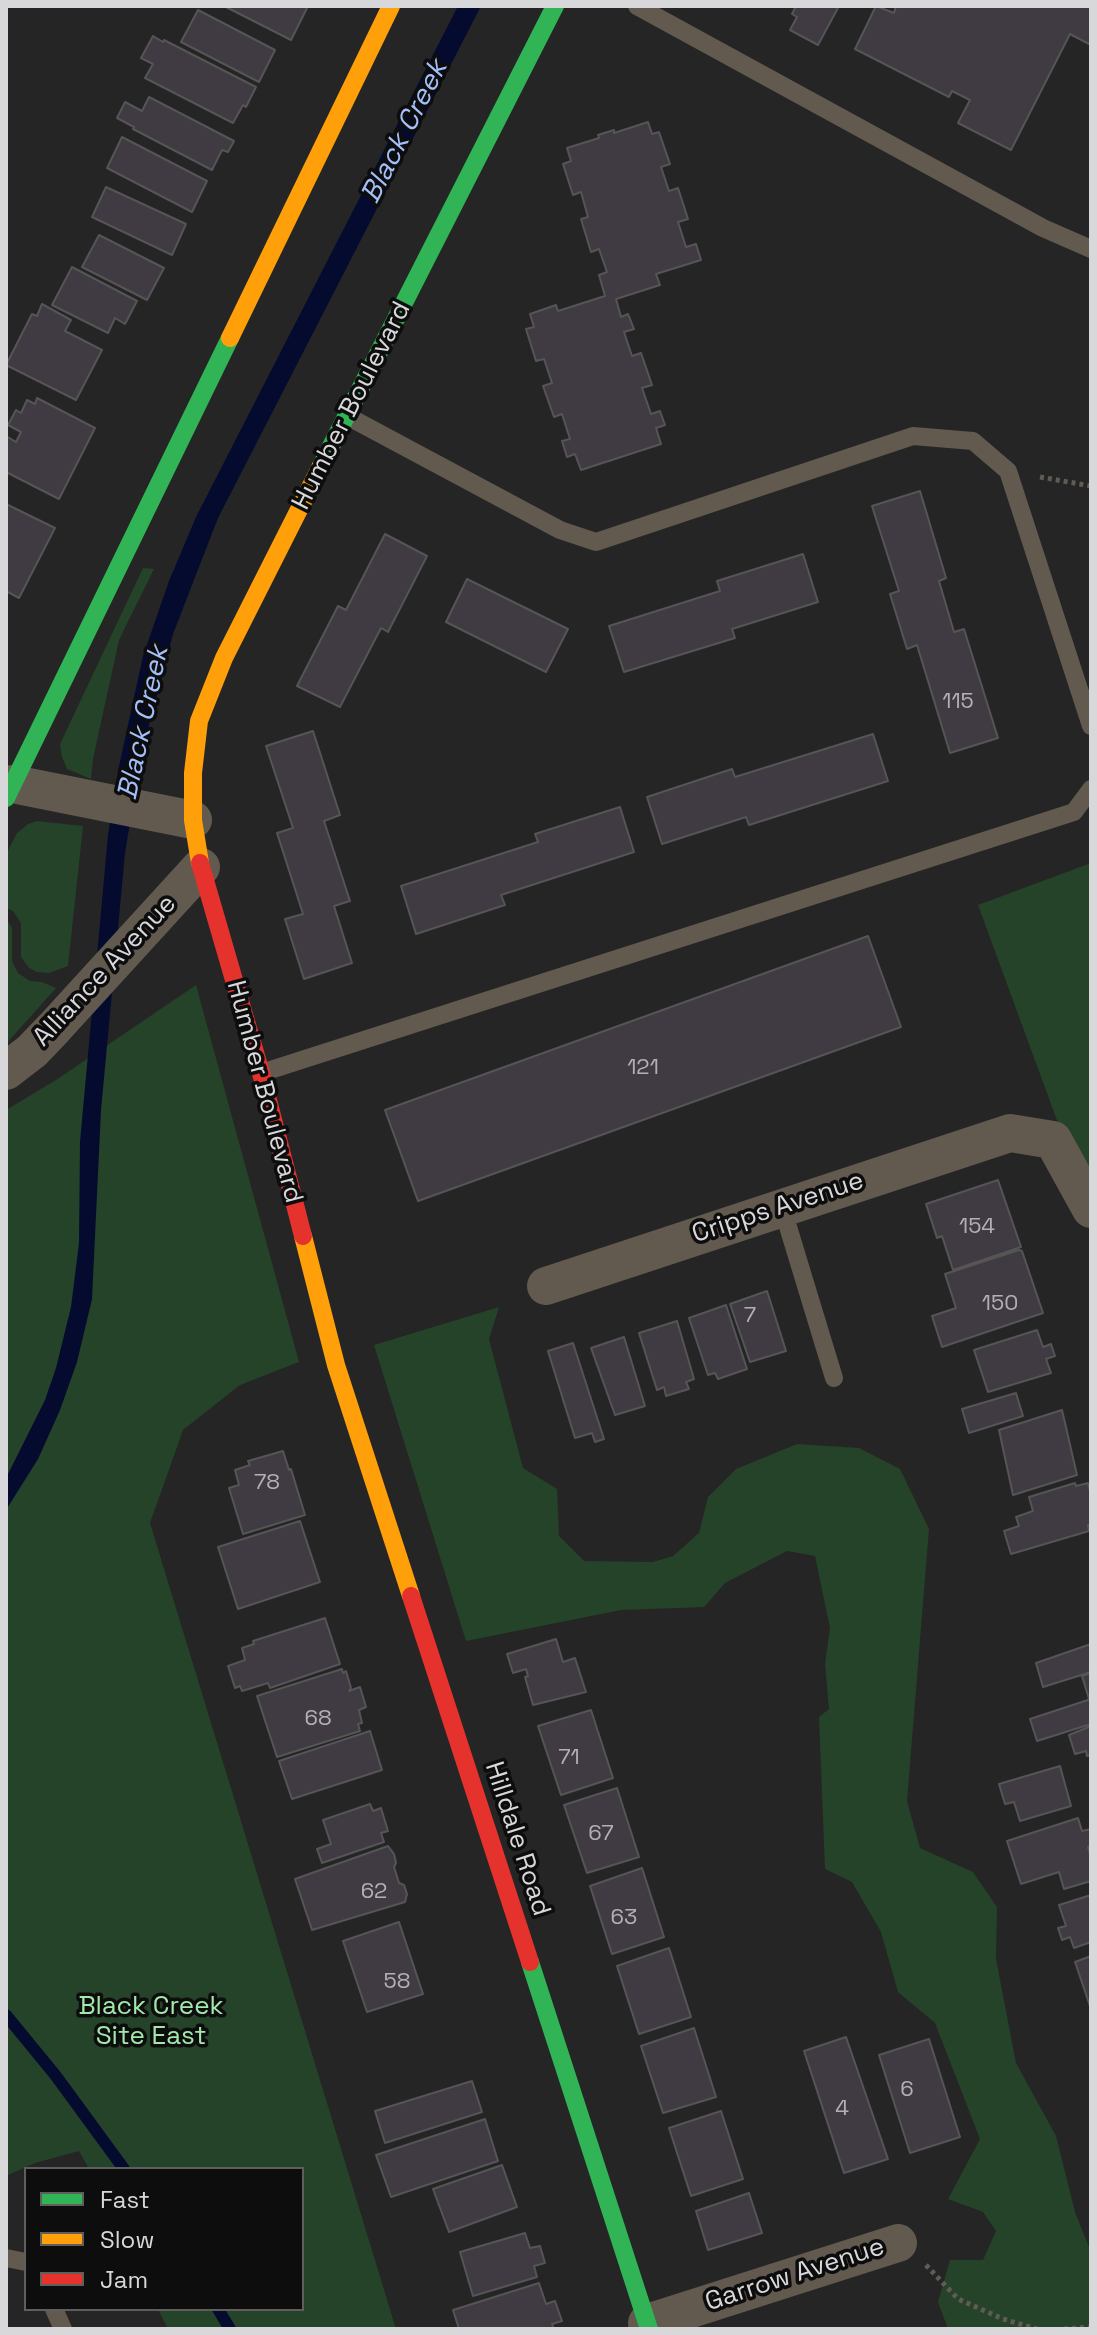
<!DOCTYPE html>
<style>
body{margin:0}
#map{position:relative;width:1097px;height:2335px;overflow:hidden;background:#252525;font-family:"Space Grotesk",sans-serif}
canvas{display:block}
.frame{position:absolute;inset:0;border:8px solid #d8d7d9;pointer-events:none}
.legend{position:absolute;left:24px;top:2167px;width:280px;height:144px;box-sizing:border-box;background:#0e0d0e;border:2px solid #5f5e5f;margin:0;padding:10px 14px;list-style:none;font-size:24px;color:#d8d7d9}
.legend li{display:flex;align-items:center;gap:16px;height:40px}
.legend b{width:40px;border:2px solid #5f5e5f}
</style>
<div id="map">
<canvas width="1097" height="2335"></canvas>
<div class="frame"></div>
<ul class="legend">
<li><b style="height:10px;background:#30b455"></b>Fast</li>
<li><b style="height:10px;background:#ff9f0a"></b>Slow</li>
<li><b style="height:10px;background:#e5322d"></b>Jam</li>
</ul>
</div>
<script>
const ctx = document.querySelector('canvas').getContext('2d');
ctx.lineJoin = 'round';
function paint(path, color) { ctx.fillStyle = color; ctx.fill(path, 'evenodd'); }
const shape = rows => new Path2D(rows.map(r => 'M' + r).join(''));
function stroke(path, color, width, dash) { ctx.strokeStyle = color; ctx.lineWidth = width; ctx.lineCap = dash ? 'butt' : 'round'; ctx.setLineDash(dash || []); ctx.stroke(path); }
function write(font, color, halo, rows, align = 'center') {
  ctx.font = font + ' "Space Grotesk",sans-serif'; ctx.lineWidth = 7; ctx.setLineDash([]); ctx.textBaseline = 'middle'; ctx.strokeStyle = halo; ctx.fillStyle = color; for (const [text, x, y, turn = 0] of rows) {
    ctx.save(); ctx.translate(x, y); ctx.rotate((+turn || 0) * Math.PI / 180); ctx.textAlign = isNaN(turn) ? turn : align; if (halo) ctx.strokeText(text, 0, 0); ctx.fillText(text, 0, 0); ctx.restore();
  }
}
paint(shape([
 [143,568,154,569,119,640,93,759,91,779,67,769,62,757,60,744],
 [37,821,83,826,68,966,49,973,37,972,29,968,21,957,21,923,13,911,6,908,6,854,17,833,28,824],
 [1091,863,1091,1176,1062,1134,978,905],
 [6,918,12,928,12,961,18,973,30,981,42,982,56,988,6,1044],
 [196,985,299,1362,240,1385,183,1430,150,1523,396,2329,168,2329,158,2309,302,2309,302,2169,89,2169,79,2151,35,2163,6,2176,6,1110,56,1080],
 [499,1307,489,1339,523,1468,557,1489,559,1536,584,1561,653,1562,673,1556,699,1533,708,1497,736,1469,797,1444,859,1448,900,1469,929,1529,907,1801,920,1848,973,1872,997,1907,996,1959,1016,2063,1056,2136,1075,2212,1091,2252,1091,2329,948,2329,938,2302,950,2260,983,2260,996,2231,983,2212,948,2199,980,2139,935,2023,898,1992,881,1932,852,1882,825,1869,819,1717,829,1709,825,1664,830,1628,815,1556,787,1551,725,1583,704,1607,621,1610,466,1641,374,1345]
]), '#244328');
paint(shape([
 [458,6,481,6,218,518,173,634,141,755,125,853,101,1110,92,1299,77,1362,60,1410,38,1459,6,1510,6,1478,45,1400,56,1368,71,1307,79,1243,80,1142,108,835,118,771,143,656,169,581,196,517]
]), '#040b2f');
stroke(shape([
 [6,2015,56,2076,124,2169],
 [218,2309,230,2329]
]), '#040b2f', 12);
const building = shape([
 [224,6,304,6,307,8,291,40,224,6],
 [796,6,839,6,818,45,790,30,797,17,792,14,796,6],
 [876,6,894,13,896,6,1091,6,1091,45,1070,34,1011,150,958,123,970,100,952,91,949,97,855,49,876,6],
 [198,10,275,50,259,82,181,42,198,10],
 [153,36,163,42,164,40,256,87,246,107,243,105,233,123,145,78,153,64,141,58,153,36],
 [149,97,234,141,228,152,222,150,212,170,133,129,134,127,117,118,125,102,142,111,149,97],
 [648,122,652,134,659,132,670,164,661,167,669,191,678,188,688,219,678,222,686,247,696,244,701,260,656,274,660,285,616,299,621,317,628,314,634,329,624,332,632,356,641,353,652,385,642,388,651,414,660,411,665,425,656,428,661,444,581,470,575,454,567,457,562,441,570,439,562,414,554,417,543,386,552,383,544,359,536,361,526,329,534,327,530,314,556,305,558,311,605,296,599,275,607,272,599,249,591,252,581,219,588,217,581,192,573,195,563,164,571,161,567,148,599,138,598,135,614,130,614,133,648,122],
 [122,137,207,181,192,212,107,168,122,137],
 [106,187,186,224,172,255,92,217,106,187],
 [99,235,164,268,147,300,82,267,99,235],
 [72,267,137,301,125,324,115,318,108,333,52,305,72,267],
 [42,304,71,320,65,331,102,350,76,400,6,365,32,314,37,316,42,304],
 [37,398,95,428,59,499,6,472,6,436,16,442,21,432,8,425,16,410,21,413,27,400,35,404,37,398],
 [920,491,946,578,939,581,954,632,964,629,998,738,950,753,917,645,907,649,890,594,899,591,872,506,920,491],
 [6,504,55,528,19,598,6,591,6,504],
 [385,534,427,556,388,632,381,628,340,707,297,686,338,606,346,610,385,534],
 [803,554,818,602,732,629,735,638,624,672,609,626,720,591,717,581,803,554],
 [467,579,568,629,546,672,446,622,467,579],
 [313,731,340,815,324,821,350,901,334,906,352,963,304,979,285,919,303,914,277,833,293,828,266,746,313,731],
 [873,734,888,781,749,825,746,817,662,844,647,797,732,769,735,777,873,734],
 [620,807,634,852,501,895,505,905,416,934,401,886,538,842,535,834,620,807],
 [868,936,901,1027,418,1201,385,1110,868,936],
 [998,1180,1021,1247,953,1270,942,1236,937,1238,926,1204,998,1180],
 [1019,1250,1022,1251,1043,1313,942,1347,932,1316,956,1308,945,1274,1019,1250],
 [767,1291,786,1351,750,1362,730,1304,767,1291],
 [726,1305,747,1369,718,1379,715,1373,708,1375,689,1318,726,1305],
 [677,1321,694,1379,686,1382,689,1389,666,1396,664,1387,657,1390,639,1333,677,1321],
 [1037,1330,1043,1347,1051,1344,1055,1356,1046,1359,1051,1373,988,1392,974,1350,1037,1330],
 [624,1337,645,1406,615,1415,591,1348,624,1337],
 [573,1343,604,1439,595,1442,592,1433,575,1438,548,1351,573,1343],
 [1016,1393,1023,1416,969,1433,962,1409,1016,1393],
 [1062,1410,1077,1475,1013,1495,999,1430,1062,1410],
 [283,1451,289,1470,291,1469,305,1515,243,1534,229,1488,239,1485,235,1470,250,1465,248,1461,283,1451],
 [1075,1483,1076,1486,1088,1483,1091,1495,1091,1525,1088,1525,1089,1531,1011,1554,1004,1531,1019,1526,1016,1517,1033,1511,1029,1497,1075,1483],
 [300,1521,320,1582,238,1609,218,1547,300,1521],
 [325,1618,340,1664,270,1688,268,1683,242,1691,240,1686,235,1688,228,1666,245,1660,242,1648,254,1644,253,1641,325,1618],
 [556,1639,563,1662,575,1658,586,1692,533,1705,525,1677,528,1676,526,1669,513,1673,507,1654,556,1639],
 [1091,1644,1091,1672,1043,1687,1036,1663,1091,1644],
 [342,1669,343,1673,346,1671,351,1688,349,1691,360,1687,366,1707,359,1710,362,1723,358,1724,360,1731,277,1757,257,1696,342,1669],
 [1091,1673,1091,1698,1089,1699,1082,1676,1091,1673],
 [1091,1699,1091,1724,1037,1741,1030,1719,1091,1699],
 [591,1710,613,1778,561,1795,538,1726,591,1710],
 [1091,1726,1091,1755,1087,1756,1086,1751,1075,1754,1069,1735,1091,1726],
 [370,1731,382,1770,292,1799,279,1761,370,1731],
 [1060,1766,1071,1806,1020,1821,1014,1802,1005,1804,999,1784,1060,1766],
 [617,1788,639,1857,587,1873,564,1805,617,1788],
 [370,1804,373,1811,381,1808,388,1831,381,1833,384,1842,322,1863,317,1849,331,1844,323,1820,370,1804],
 [1078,1818,1082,1831,1091,1829,1091,1846,1088,1847,1091,1858,1091,1881,1064,1889,1059,1872,1021,1884,1007,1841,1078,1818],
 [388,1846,394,1854,396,1863,394,1867,399,1883,404,1885,407,1894,405,1902,312,1930,295,1879,388,1846],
 [642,1868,664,1937,612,1954,590,1886,642,1868],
 [1091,1895,1091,1942,1074,1948,1070,1937,1062,1940,1058,1928,1066,1926,1059,1905,1091,1895],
 [399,1922,423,1994,367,2012,343,1941,399,1922],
 [669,1948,691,2017,639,2034,617,1966,669,1948],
 [1091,1956,1091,2009,1075,1962,1091,1956],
 [694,2028,716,2097,663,2113,641,2046,694,2028],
 [846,2037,888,2159,844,2173,804,2051,846,2037],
 [929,2039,960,2137,910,2153,879,2055,929,2039],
 [472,2081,482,2112,385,2143,375,2111,472,2081],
 [721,2111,743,2179,691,2196,669,2128,721,2111],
 [485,2119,498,2161,391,2197,376,2155,485,2119],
 [502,2165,517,2207,449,2232,433,2189,502,2165],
 [749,2193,762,2233,708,2250,696,2211,749,2193],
 [525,2233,530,2248,540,2246,545,2263,534,2266,537,2277,473,2296,460,2252,525,2233],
 [539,2283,546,2304,555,2301,562,2321,552,2324,554,2329,459,2329,453,2310,539,2283]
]);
paint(building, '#403a43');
stroke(building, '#555', 2);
stroke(shape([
 [1040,477,1091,486],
 [926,2265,958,2299,1003,2319,1037,2329],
 [1064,2329,1091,2327]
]), '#605b55', 5, [4, 4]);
stroke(shape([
 [637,6,1043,228,1091,249],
 [347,416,560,530,596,542,913,436,973,441,1008,471,1091,726],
 [261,1073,1074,812,1091,789],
 [782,1207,834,1378],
 [6,2258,26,2262],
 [54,2309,63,2329]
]), '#625a4f', 18);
stroke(shape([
 [13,784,193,820],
 [6,1071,32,1051,54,1028,201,867],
 [546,1286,1010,1133,1053,1140,1091,1209],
 [647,2323,898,2243]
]), '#625a4f', 38);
stroke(shape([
 [321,466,555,6],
 [6,798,230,338],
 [530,1962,649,2329]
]), '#30b455', 18);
stroke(shape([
 [230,338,391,6],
 [200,863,193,820,193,773,199,721,224,658,321,466],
 [303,1236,336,1365,411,1596]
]), '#ff9f0a', 18);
stroke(shape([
 [200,863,261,1073,303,1236],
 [411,1596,530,1962]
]), '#e5322d', 18);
write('22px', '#b2b0b4', null, [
 ["115",958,702],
 ["121",643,1068],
 ["154",977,1227],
 ["150",1000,1304],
 ["7",750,1316],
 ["78",267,1483],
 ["68",318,1719],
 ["71",569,1758],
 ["67",601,1834],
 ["62",374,1892],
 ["63",624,1918],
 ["58",397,1982],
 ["6",907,2090],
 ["4",842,2109]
]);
write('26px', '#d8d7d9', '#0e0d0e', [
 ["Humber Boulevard",352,406,-63],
 ["Alliance Avenue",105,971,-47],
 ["Humber Boulevard",264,1092,75],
 ["Cripps Avenue",778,1208,-18],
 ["Hilldale Road",517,1839,72],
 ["Garrow Avenue",795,2275,-18]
]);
write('26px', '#a1e8aa', '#0e0d0e', [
 ["Black Creek",151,2007],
 ["Site East",151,2037]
]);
write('italic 28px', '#a3bffa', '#0e0d0e', [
 ["Black Creek",405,132,-63],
 ["Black Creek",144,723,-78]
]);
</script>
